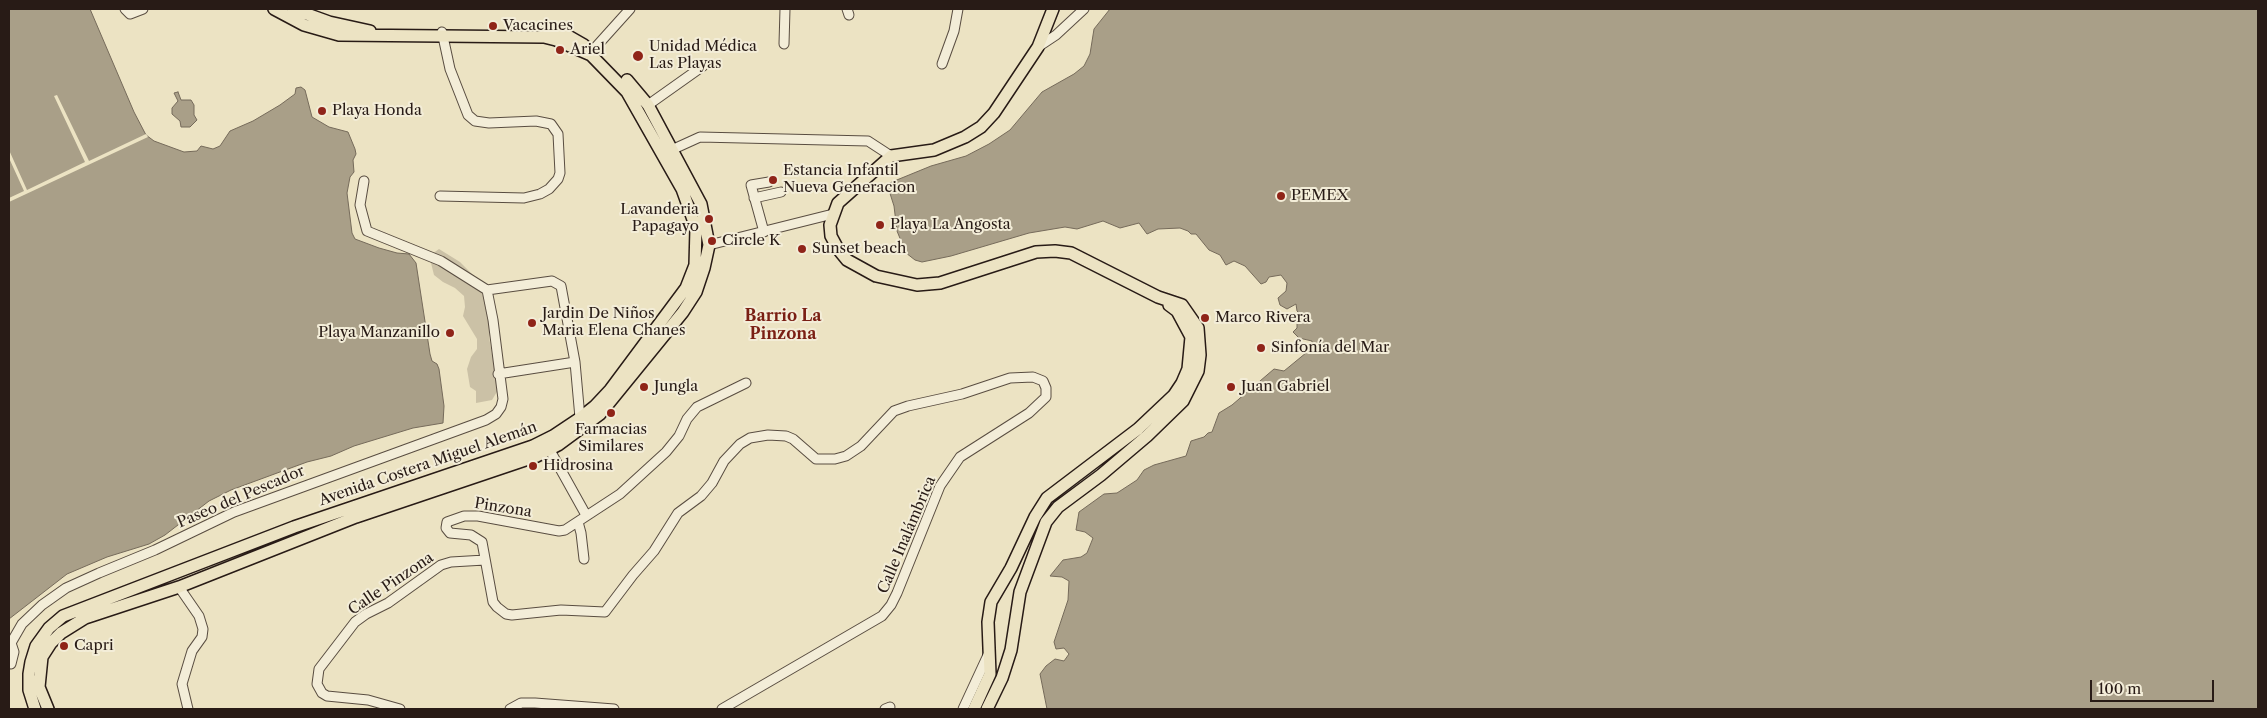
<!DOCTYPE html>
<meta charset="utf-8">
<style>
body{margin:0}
#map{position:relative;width:2267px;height:718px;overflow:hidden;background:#ece3c3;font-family:"Libre Caslon Text",serif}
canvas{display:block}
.frame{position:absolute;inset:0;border:10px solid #281b16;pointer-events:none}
.scale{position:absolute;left:2090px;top:680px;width:124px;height:22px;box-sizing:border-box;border:2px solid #281b16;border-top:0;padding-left:6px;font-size:15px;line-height:18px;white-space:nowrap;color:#281b16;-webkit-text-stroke:4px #f3edd8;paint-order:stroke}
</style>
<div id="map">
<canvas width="2267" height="718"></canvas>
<div class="frame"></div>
<div class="scale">100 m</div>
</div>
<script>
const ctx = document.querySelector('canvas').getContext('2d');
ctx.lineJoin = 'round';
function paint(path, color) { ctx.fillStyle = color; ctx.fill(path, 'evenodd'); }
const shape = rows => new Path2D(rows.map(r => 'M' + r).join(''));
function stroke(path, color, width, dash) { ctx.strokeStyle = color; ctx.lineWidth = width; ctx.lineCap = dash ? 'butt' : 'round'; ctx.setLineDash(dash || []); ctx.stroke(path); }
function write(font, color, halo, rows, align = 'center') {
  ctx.font = font + ' "Libre Caslon Text",serif'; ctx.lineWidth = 4; ctx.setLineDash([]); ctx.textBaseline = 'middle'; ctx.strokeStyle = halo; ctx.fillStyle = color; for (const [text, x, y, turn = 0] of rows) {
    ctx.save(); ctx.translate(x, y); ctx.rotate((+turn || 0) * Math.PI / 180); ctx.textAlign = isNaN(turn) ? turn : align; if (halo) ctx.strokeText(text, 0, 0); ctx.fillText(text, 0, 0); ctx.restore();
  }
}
paint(shape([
 [439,249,460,262,474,276,483,296,490,322,489,337,498,390,492,400,476,403,476,391,470,387,467,369,471,357,477,349,477,339,463,316,465,307,464,296,455,288,443,282,434,275,430,259,432,254]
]), '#cbc1a6');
const water = shape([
 [9,9,90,9,134,112,146,135,154,141,184,152,197,151,201,146,213,149,220,146,230,131,253,121,280,105,295,94,296,88,301,87,305,90,312,117,329,127,348,132,355,149,356,154,353,160,354,172,350,177,347,193,352,233,355,239,379,248,397,253,409,254,416,263,430,354,432,361,437,364,439,369,444,406,443,423,413,428,354,446,331,456,307,462,231,490,209,501,165,535,149,544,107,557,67,574,9,619,9,9],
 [1110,9,2258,9,2258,709,1047,709,1040,674,1046,666,1055,659,1064,661,1069,654,1064,648,1056,649,1054,642,1068,600,1069,581,1062,577,1050,576,1063,560,1081,557,1087,553,1093,538,1085,532,1076,530,1079,512,1104,494,1117,493,1137,480,1144,470,1154,465,1186,456,1191,441,1204,437,1208,433,1212,432,1219,413,1232,405,1274,369,1284,371,1312,348,1312,341,1299,338,1293,332,1297,328,1297,321,1302,316,1297,311,1296,304,1287,309,1280,305,1278,298,1286,291,1287,283,1281,275,1269,277,1266,282,1261,284,1245,266,1234,261,1226,265,1220,255,1209,250,1196,234,1191,234,1188,231,1180,228,1158,229,1147,234,1139,223,1120,228,1103,221,1077,229,1065,227,1029,233,951,256,922,262,915,260,906,253,897,231,894,206,887,184,931,166,966,156,989,144,1010,130,1042,92,1074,74,1084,66,1090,54,1094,29,1110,9],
 [178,92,181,100,191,100,194,105,194,115,197,120,190,127,181,127,180,121,172,114,172,108,178,101,174,93,178,92]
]);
paint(water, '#a99f88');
stroke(water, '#756a5a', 1);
paint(shape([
 [57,95,89,161,146,134,148,137,9,202,9,198,24,191,9,158,9,150,27,190,85,162,54,96]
]), '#ece3c3');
const minor = shape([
 [125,9,130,14,143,9],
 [847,9,849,15],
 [784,44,785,9],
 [1038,47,1056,35,1084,9],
 [591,55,594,49,630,9],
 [942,64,954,31,958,9],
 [648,105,703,66],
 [667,152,700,137,868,141,891,156],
 [364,181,360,205,367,231,441,261,487,290],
 [440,196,524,198,540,194,549,189,558,179,560,173,558,134,551,124,536,121,489,123,475,121,468,115,450,69,442,32],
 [754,198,781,192],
 [764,232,751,185,769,182],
 [709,245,833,214],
 [487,290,552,281,561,286,575,362,580,418,584,421],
 [498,374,575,362],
 [547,445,586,515],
 [578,522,581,533,584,559],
 [179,587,199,616,203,629,202,637,192,651,182,684,188,709],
 [11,643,22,624,42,605,66,588,99,573,155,550,234,512,486,420,496,414,501,407,503,399,493,320,487,290],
 [11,643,14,652,11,664],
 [400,709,368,700,327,696,322,693,317,684,319,669,355,622,366,614,388,603,441,565,451,562,485,560],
 [510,709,521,703,535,703,614,709],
 [722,709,882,616,891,605,897,593,940,486,960,457,1029,413,1046,397,1046,388,1043,381,1033,377,1010,378,962,394,908,406,894,411,861,446,846,456,835,459,816,459,793,439,786,436,768,435,750,438,740,444,724,461,712,483,701,496,678,513,654,551,633,575,605,612,561,610,512,615,506,614,497,607,493,602,482,542,471,535,450,533,446,528,447,522,464,516,478,516,559,531,565,530,620,494,666,452,679,436,687,419,697,407,746,383],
 [885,709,890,707],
 [963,709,988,655]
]);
const major = shape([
 [293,9,329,22,370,31],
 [546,32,563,33,584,45],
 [35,709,29,690,29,674,31,662,36,646,49,628,63,616,294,527,533,446,553,436,580,418,595,406,610,390,686,288,695,265,696,228,682,189,627,92,591,55,556,40,544,37,339,35,304,25,274,9],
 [48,709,39,687,42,657,51,643,61,633,85,618,179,587,356,517,537,456,558,445,600,414,683,312,696,292,704,268,709,245,701,204,648,105,627,80],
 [974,709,990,674,988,622,991,602,1011,568,1035,517,1047,498,1138,429,1174,395,1182,383,1188,369,1191,337,1177,311,1169,305],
 [987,709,1002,678,1011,650,1020,592,1046,522,1058,507,1101,475,1147,436,1183,401,1198,371,1200,355,1198,328,1182,305,1158,297,1071,253,1055,251,1036,252,940,283,917,285,876,276,847,260,838,249,831,236,830,225,838,203,891,156,934,150,965,137,981,127,994,113,1038,47,1053,9]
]);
stroke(minor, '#594d41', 11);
stroke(major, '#281b16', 14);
stroke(minor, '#f3edd8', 9);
stroke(major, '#ece3c3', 11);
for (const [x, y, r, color] of [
 [493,26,5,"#8f2418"],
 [560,50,5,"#8f2418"],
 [638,56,6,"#8f2418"],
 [322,111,5,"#8f2418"],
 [773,180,5,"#8f2418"],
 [1281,196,5,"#8f2418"],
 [709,219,5,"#8f2418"],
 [880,225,5,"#8f2418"],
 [712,241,5,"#8f2418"],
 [802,249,5,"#8f2418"],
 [1205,318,5,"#8f2418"],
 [532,323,5,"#8f2418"],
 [450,333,5,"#8f2418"],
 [1261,348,5,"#8f2418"],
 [644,387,5,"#8f2418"],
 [1231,387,5,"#8f2418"],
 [611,413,5,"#8f2418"],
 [533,466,5,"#8f2418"],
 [64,646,5,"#8f2418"]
]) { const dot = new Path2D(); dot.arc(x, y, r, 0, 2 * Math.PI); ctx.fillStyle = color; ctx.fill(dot); stroke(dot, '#f3edd8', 2); }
write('15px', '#281b16', '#f3edd8', [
 ["Vacacines",503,26],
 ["Unidad Médica",649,47],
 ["Las Playas",649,64],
 ["Ariel",570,50],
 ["Playa Honda",332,111],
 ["Estancia Infantil",783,171],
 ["Nueva Generacion",783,188],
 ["PEMEX",1291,196],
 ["Lavanderia",699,210,"right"],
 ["Papagayo",699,227,"right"],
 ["Playa La Angosta",890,225],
 ["Circle K",722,241],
 ["Sunset beach",812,249],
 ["Jardin De Niños",542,314],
 ["Maria Elena Chanes",542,331],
 ["Marco Rivera",1215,318],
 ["Playa Manzanillo",440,333,"right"],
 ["Sinfonía del Mar",1271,348],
 ["Jungla",654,387],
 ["Juan Gabriel",1241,387],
 ["Farmacias",611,430,"center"],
 ["Similares",611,447,"center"],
 ["Hidrosina",543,466],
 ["Capri",74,646]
], 'left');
write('15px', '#281b16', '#f3edd8', [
 ["Avenida Costera Miguel Alemán",428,464,-19],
 ["Paseo del Pescador",241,497,-23],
 ["Pinzona",503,508,9],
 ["Calle Inalámbrica",907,535,-67],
 ["Calle Pinzona",391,584,-34]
]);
write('bold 16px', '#7a1f14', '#f3edd8', [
 ["Barrio La",783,316],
 ["Pinzona",783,334]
]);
</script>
